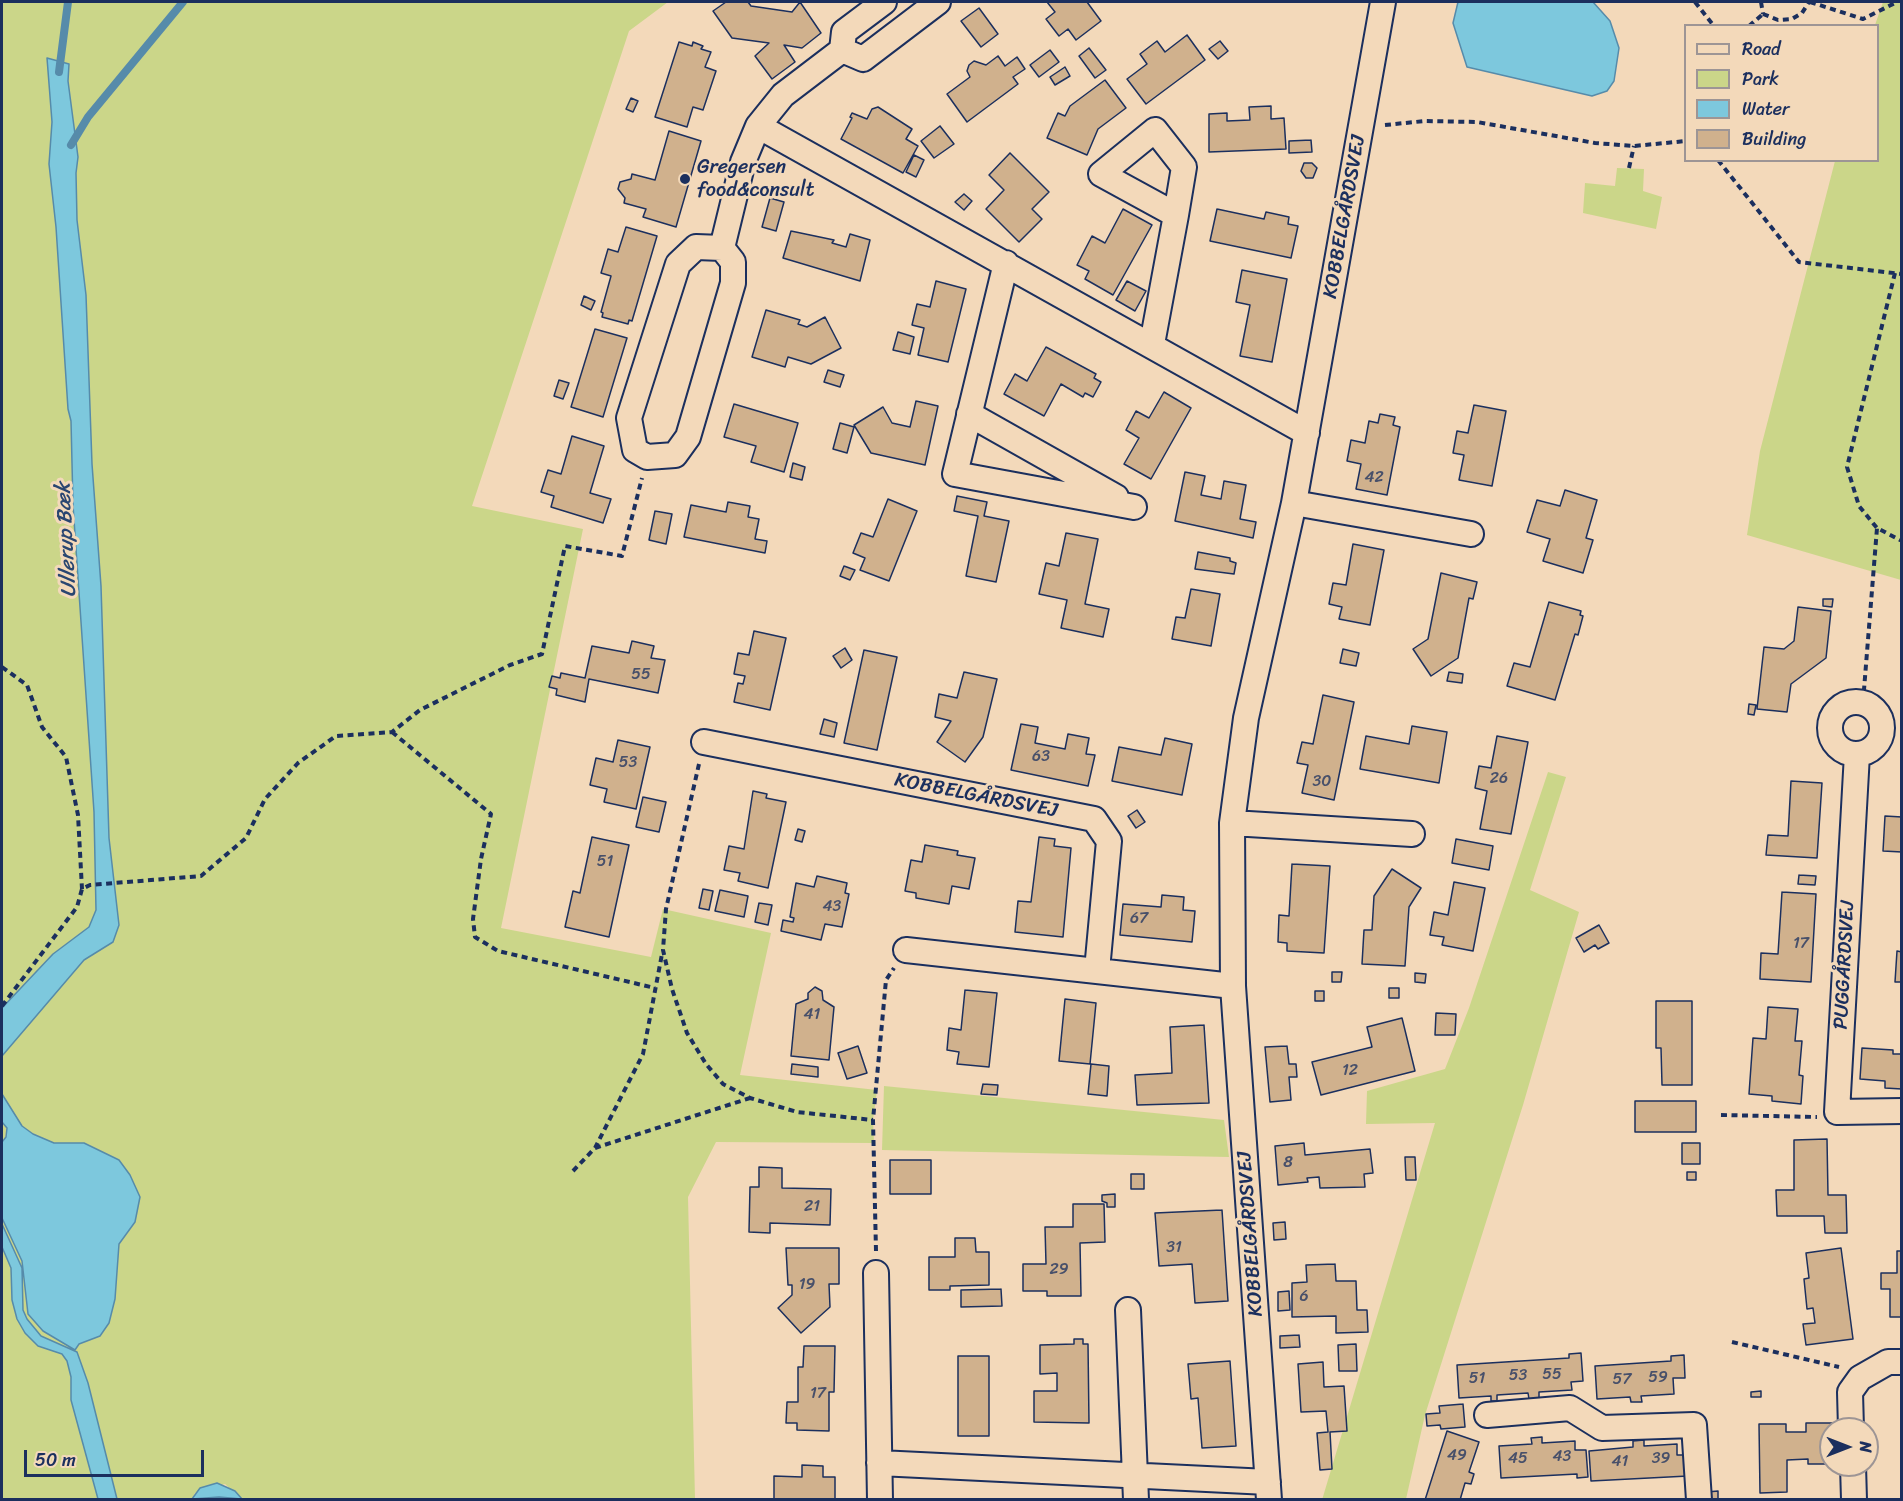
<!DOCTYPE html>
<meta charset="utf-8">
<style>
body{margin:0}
#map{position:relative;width:1903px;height:1501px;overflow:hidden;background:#f3d9ba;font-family:Sriracha,sans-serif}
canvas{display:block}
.frame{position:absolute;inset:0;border:3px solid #1b2f5e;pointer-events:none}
.legend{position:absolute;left:1684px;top:24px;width:195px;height:138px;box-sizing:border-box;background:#f3d9ba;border:2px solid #9d9595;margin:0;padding:8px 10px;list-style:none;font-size:18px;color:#1b2f5e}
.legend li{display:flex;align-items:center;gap:12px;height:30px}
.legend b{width:30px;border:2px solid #9d9595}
.north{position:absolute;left:1819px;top:1417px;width:60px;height:60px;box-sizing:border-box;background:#f3d9ba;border:2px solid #9d9595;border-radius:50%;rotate:90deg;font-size:16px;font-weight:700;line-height:24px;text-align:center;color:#1b2f5e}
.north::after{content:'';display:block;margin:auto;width:21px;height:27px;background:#1b2f5e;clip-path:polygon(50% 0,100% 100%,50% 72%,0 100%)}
.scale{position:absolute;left:24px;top:1450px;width:180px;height:27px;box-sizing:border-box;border:3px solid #1b2f5e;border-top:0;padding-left:8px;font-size:18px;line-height:21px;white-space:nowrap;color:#1b2f5e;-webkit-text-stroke:4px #f3d9ba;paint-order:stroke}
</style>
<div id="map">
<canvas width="1903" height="1501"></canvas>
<div class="frame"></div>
<ul class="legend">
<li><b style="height:8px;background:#f3d9ba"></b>Road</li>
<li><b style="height:16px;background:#cbd689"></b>Park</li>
<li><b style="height:16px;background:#7dc8dd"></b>Water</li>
<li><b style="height:16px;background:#d0b18d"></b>Building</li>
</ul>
<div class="north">N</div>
<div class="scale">50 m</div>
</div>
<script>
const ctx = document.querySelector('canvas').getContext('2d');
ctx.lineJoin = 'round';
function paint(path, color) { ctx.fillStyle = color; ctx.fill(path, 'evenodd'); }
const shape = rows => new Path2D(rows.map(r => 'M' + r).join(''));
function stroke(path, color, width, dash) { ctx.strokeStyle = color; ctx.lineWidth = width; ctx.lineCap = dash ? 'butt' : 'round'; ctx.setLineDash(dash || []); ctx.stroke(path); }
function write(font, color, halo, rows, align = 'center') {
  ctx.font = font + ' Sriracha,sans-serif'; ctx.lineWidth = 6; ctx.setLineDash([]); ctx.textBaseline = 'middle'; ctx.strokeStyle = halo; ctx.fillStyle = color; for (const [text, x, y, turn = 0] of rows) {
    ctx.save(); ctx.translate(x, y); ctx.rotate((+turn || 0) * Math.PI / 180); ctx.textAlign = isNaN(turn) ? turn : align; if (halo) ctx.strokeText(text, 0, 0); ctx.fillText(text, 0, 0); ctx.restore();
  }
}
paint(shape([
 [2,2,668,2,629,31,472,506,583,529,501,928,651,957,663,909,771,933,740,1075,877,1090,873,1120,874,1143,716,1142,688,1197,695,1499,242,1500,225,1484,195,1493,192,1499,2,1499,2,1218,22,1261,28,1314,78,1344,100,1336,115,1299,119,1244,135,1222,84,1143,54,1143,33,1134,8,1119,2,1163],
 [1883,2,1902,2,1901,580,1747,535,1760,451,1835,161,1878,160,1878,26,1875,25],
 [1617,168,1644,169,1643,191,1662,197,1656,229,1583,213,1585,183,1615,186],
 [1548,772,1566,777,1530,890,1579,912,1523,1105,1425,1415,1406,1499,1322,1500,1435,1123,1366,1124,1367,1091,1445,1069,1469,1008],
 [884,1086,1224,1120,1229,1157,882,1150]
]), '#cbd689');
const water = shape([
 [1458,2,1593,2,1610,21,1619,48,1614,81,1607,91,1592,96,1467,67,1453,23,1458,2],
 [47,58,69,64,68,81,78,157,76,173,77,220,86,295,92,464,101,586,109,838,119,925,113,942,84,960,2,1056,2,1008,53,954,89,927,96,910,94,812,73,505,71,421,68,409,56,227,49,164,52,122,47,58],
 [2,1094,22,1126,33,1134,54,1143,84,1143,119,1160,130,1175,140,1197,135,1222,119,1244,115,1299,109,1323,100,1336,79,1344,75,1350,43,1331,28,1314,22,1261,2,1218,2,1142,6,1137,7,1128,2,1122,2,1094],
 [2,1224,22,1268,23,1310,27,1319,41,1336,77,1352,88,1383,117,1499,98,1499,71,1400,71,1377,67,1361,62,1354,38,1346,25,1333,17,1319,12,1300,11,1268,2,1247,2,1224],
 [217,1483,235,1491,242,1499,219,1497,192,1499,200,1488,217,1483]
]);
paint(water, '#7dc8dd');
stroke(water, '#568baa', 1.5);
stroke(shape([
 [59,72,68,2],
 [71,145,88,117,183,2]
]), '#568baa', 8);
const building = shape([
 [726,2,748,2,751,6,792,12,800,2,821,33,802,48,784,45,795,62,772,79,755,56,769,43,732,38,713,11,726,2],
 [1047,2,1087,2,1101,21,1076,40,1068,29,1059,36,1046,19,1055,12,1047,2],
 [979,8,998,34,981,47,961,21,979,8],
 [1187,35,1205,60,1146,104,1127,79,1147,64,1140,54,1157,41,1165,52,1187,35],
 [1220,41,1228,51,1218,59,1209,49,1220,41],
 [679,42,692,46,693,42,703,46,701,49,711,52,705,67,716,71,703,110,693,107,687,127,655,117,679,42],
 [1089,48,1106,70,1095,78,1079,56,1089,48],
 [1050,50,1059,62,1039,77,1030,65,1050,50],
 [998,56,1005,66,1017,57,1025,69,1013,77,1018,84,967,122,947,94,970,77,967,71,969,65,974,61,986,65,998,56],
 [1065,67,1070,76,1055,85,1050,77,1065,67],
 [1105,80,1126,108,1098,129,1087,155,1047,138,1058,113,1065,116,1070,106,1105,80],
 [631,98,638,101,633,112,626,109,631,98],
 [1271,106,1271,119,1284,118,1286,149,1209,152,1209,114,1227,113,1227,121,1250,120,1249,107,1271,106],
 [878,107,912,129,906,139,918,146,903,173,841,139,852,118,850,117,852,113,867,119,872,109,878,107],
 [940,126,954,144,934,158,921,141,940,126],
 [669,131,701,141,676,227,643,217,646,209,624,203,625,198,618,189,620,182,631,179,632,174,655,180,669,131],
 [1311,140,1312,152,1289,153,1289,141,1311,140],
 [1010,153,1049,192,1032,209,1042,219,1019,242,986,209,1004,190,989,175,1010,153],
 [914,155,924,160,916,177,906,172,914,155],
 [1304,163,1312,163,1317,168,1313,178,1306,178,1301,171,1304,163],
 [964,194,972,201,964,210,955,202,964,194],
 [770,198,784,202,776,231,762,227,770,198],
 [1123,209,1152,225,1113,295,1085,279,1089,271,1077,265,1092,236,1105,243,1123,209],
 [1217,209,1264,219,1266,212,1289,217,1288,224,1298,226,1291,258,1210,241,1217,209],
 [626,227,657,236,632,321,629,320,628,324,602,317,603,313,601,312,611,276,601,273,608,249,618,252,626,227],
 [791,231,834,240,832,243,846,247,850,234,870,240,860,281,783,258,791,231],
 [1242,270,1287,279,1272,362,1240,356,1250,305,1236,302,1242,270],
 [936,281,966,289,948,362,918,355,924,328,912,325,917,304,930,307,936,281],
 [1127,281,1146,291,1135,311,1116,300,1127,281],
 [584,296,595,301,591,310,581,305,584,296],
 [766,310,800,320,798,324,807,327,825,317,841,348,811,364,788,357,785,367,752,357,766,310],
 [595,329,627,338,603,417,571,407,595,329],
 [898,332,914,337,910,354,893,350,898,332],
 [1046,347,1096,374,1094,378,1101,382,1093,397,1085,393,1083,397,1061,384,1044,416,1004,394,1015,374,1027,381,1046,347],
 [828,370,844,375,840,387,824,382,828,370],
 [559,380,569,383,563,399,554,396,559,380],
 [1164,392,1191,408,1151,479,1124,464,1139,438,1126,430,1136,411,1149,418,1164,392],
 [916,401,938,406,925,465,871,453,854,425,883,407,892,423,910,427,916,401],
 [734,404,798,423,784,472,751,462,756,446,724,437,734,404],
 [1474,405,1506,411,1492,486,1459,480,1464,455,1453,453,1457,431,1468,433,1474,405],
 [1380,414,1395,417,1393,425,1400,427,1387,495,1356,489,1361,464,1347,461,1351,440,1365,443,1369,421,1378,423,1380,414],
 [840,423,854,427,847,453,833,449,840,423],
 [572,436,604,446,590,493,611,499,603,523,551,507,554,496,541,492,548,470,561,474,572,436],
 [793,463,805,467,802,480,790,477,793,463],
 [1185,472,1205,476,1201,495,1221,499,1224,481,1246,485,1240,519,1256,522,1253,538,1175,521,1185,472],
 [1565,490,1597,500,1586,538,1593,540,1583,573,1543,561,1550,539,1527,532,1537,500,1560,506,1565,490],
 [957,496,987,502,984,516,1009,521,996,582,966,576,978,516,954,511,957,496],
 [888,499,917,511,889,581,860,570,865,558,853,553,861,533,873,537,888,499],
 [728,502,750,506,748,517,759,519,755,539,767,541,765,553,684,537,691,505,726,512,728,502],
 [655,511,672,514,666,544,649,540,655,511],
 [1066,533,1098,539,1085,604,1109,609,1103,637,1061,628,1067,600,1039,594,1046,563,1059,566,1066,533],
 [1353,544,1384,550,1370,625,1339,619,1342,607,1329,604,1333,583,1346,585,1353,544],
 [1198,552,1230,558,1230,561,1236,563,1234,574,1195,569,1198,552],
 [844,566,855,570,850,580,840,576,844,566],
 [1441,573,1477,582,1473,599,1469,598,1458,658,1431,676,1413,649,1428,639,1441,573],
 [1191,589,1220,594,1211,646,1172,639,1176,617,1185,618,1191,589],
 [1823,599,1833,599,1832,607,1823,606,1823,599],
 [1549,602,1581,611,1580,615,1583,616,1578,635,1575,634,1555,700,1507,686,1514,663,1530,667,1549,602],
 [1798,607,1831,611,1826,658,1791,684,1787,712,1757,709,1764,647,1784,649,1794,641,1798,607],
 [754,631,786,638,770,710,734,702,738,683,743,684,745,676,734,674,738,653,749,655,754,631],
 [632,641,654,646,651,658,665,660,658,693,589,679,585,702,556,695,557,689,549,687,552,676,560,678,561,673,585,678,592,646,629,653,632,641],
 [845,648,852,660,841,668,833,656,845,648],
 [1343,649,1359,653,1356,666,1340,663,1343,649],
 [864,650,897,657,877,750,844,743,864,650],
 [964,672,997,679,983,737,965,762,937,742,951,721,935,717,939,694,957,698,964,672],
 [1449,672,1463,674,1462,683,1447,681,1449,672],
 [1323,695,1354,702,1334,800,1302,793,1308,765,1297,763,1302,742,1313,744,1323,695],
 [1749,704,1756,705,1754,715,1748,714,1749,704],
 [824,719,837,723,834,737,820,734,824,719],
 [1021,724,1038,727,1035,743,1065,749,1068,734,1089,738,1086,754,1095,755,1088,786,1011,770,1021,724],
 [1412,726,1447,732,1439,783,1360,769,1366,736,1409,744,1412,726],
 [1497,736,1528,742,1511,834,1480,829,1487,791,1475,788,1479,766,1491,768,1497,736],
 [1165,738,1192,744,1182,795,1112,781,1119,747,1161,755,1165,738],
 [618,740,650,747,636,809,604,802,607,789,590,785,596,758,613,762,618,740],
 [1791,781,1822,783,1817,858,1766,855,1768,835,1788,836,1791,781],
 [753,791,767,794,766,798,786,802,768,888,738,881,740,873,724,870,729,846,744,849,753,791],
 [643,797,666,802,659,832,636,827,643,797],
 [1137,810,1145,822,1136,828,1128,816,1137,810],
 [1885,816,1902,817,1902,852,1883,851,1885,816],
 [798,829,805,831,802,842,795,840,798,829],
 [592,837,629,845,609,937,565,927,573,891,580,893,592,837],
 [1039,837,1055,839,1054,846,1071,848,1063,937,1015,932,1018,901,1031,902,1039,837],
 [1456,839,1493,846,1489,870,1452,863,1456,839],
 [925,845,958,851,957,855,975,858,969,889,952,886,949,904,916,898,916,893,905,891,911,860,922,862,925,845],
 [1292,864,1330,866,1324,953,1287,951,1287,943,1278,942,1279,915,1289,916,1292,864],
 [1392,869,1421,888,1409,907,1405,966,1362,964,1364,930,1372,930,1374,896,1392,869],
 [1799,875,1816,876,1815,885,1798,884,1799,875],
 [817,876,847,883,845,893,849,894,842,927,825,924,821,940,781,931,783,920,793,922,794,918,790,917,796,883,814,887,817,876],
 [1454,882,1485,888,1473,951,1442,945,1444,937,1430,935,1434,912,1448,915,1454,882],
 [703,889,713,891,709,910,699,908,703,889],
 [720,890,748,896,744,917,715,911,720,890],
 [1782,892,1816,894,1811,982,1760,979,1761,953,1778,954,1782,892],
 [1162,895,1184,897,1183,910,1195,911,1192,942,1120,935,1123,904,1161,907,1162,895],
 [759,903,772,905,768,925,755,922,759,903],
 [1599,925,1609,943,1598,949,1595,945,1584,952,1576,938,1599,925],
 [1897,951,1902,952,1902,982,1895,982,1897,951],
 [1332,972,1342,972,1341,982,1332,982,1332,972],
 [1415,973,1426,974,1425,983,1415,982,1415,973],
 [815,987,822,991,823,1000,834,1007,829,1060,791,1056,796,1004,808,999,808,993,815,987],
 [1389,988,1399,988,1399,998,1389,998,1389,988],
 [965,990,997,993,989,1067,957,1064,959,1052,947,1050,949,1028,961,1030,965,990],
 [1315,991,1324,991,1324,1001,1315,1001,1315,991],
 [1065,999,1096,1003,1090,1064,1059,1061,1065,999],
 [1656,1001,1692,1001,1692,1085,1662,1085,1661,1048,1656,1048,1656,1001],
 [1768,1007,1798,1009,1795,1041,1802,1041,1799,1075,1803,1076,1801,1104,1772,1101,1772,1096,1749,1094,1753,1038,1766,1039,1768,1007],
 [1436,1013,1456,1014,1455,1035,1435,1035,1436,1013],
 [1402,1018,1415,1071,1321,1095,1312,1062,1372,1047,1367,1027,1402,1018],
 [1204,1025,1209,1103,1137,1105,1135,1075,1172,1073,1170,1027,1204,1025],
 [858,1046,867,1073,847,1079,838,1053,858,1046],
 [1287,1046,1289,1064,1296,1064,1297,1077,1289,1077,1291,1100,1270,1102,1265,1047,1287,1046],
 [1862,1048,1893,1050,1893,1054,1902,1054,1902,1089,1885,1088,1885,1081,1860,1079,1862,1048],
 [792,1064,818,1067,818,1077,791,1074,792,1064],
 [1091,1064,1109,1066,1107,1096,1088,1094,1091,1064],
 [983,1084,998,1085,997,1095,981,1094,983,1084],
 [1635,1101,1696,1101,1696,1132,1635,1132,1635,1101],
 [1827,1139,1828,1195,1846,1195,1847,1233,1825,1233,1824,1216,1777,1216,1776,1190,1794,1190,1794,1140,1827,1139],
 [1304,1143,1305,1155,1370,1149,1373,1173,1364,1174,1365,1187,1320,1188,1319,1177,1307,1178,1308,1182,1278,1185,1275,1146,1304,1143],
 [1682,1143,1700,1143,1700,1164,1682,1164,1682,1143],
 [1405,1157,1415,1157,1416,1180,1406,1180,1405,1157],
 [890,1160,931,1160,931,1194,890,1194,890,1160],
 [759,1167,782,1168,782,1188,831,1189,830,1225,770,1223,770,1233,749,1232,750,1187,759,1187,759,1167],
 [1687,1172,1696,1172,1696,1180,1687,1180,1687,1172],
 [1131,1174,1144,1174,1144,1189,1131,1189,1131,1174],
 [1115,1194,1115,1207,1107,1207,1107,1203,1102,1201,1102,1195,1115,1194],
 [1073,1204,1104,1204,1105,1242,1080,1243,1081,1296,1047,1296,1047,1291,1023,1291,1023,1264,1046,1264,1045,1227,1073,1227,1073,1204],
 [1222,1210,1228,1301,1195,1303,1192,1264,1159,1266,1155,1213,1222,1210],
 [1285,1222,1286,1239,1274,1240,1273,1223,1285,1222],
 [955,1238,975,1238,976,1252,989,1252,989,1285,950,1286,950,1290,929,1290,929,1257,955,1257,955,1238],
 [786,1248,839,1248,839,1284,829,1284,830,1307,801,1333,778,1308,792,1295,792,1285,788,1285,786,1248],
 [1841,1248,1853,1339,1806,1345,1803,1324,1815,1323,1813,1308,1807,1309,1804,1279,1809,1278,1806,1253,1841,1248],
 [1897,1251,1902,1251,1902,1317,1890,1317,1890,1289,1881,1289,1881,1273,1897,1273,1897,1251],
 [1335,1264,1336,1281,1356,1281,1357,1310,1367,1310,1368,1332,1336,1333,1336,1316,1292,1317,1292,1283,1307,1282,1306,1265,1335,1264],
 [1001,1289,1002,1306,961,1307,961,1290,1001,1289],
 [1289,1291,1290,1310,1278,1311,1278,1292,1289,1291],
 [1299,1335,1300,1347,1280,1348,1280,1336,1299,1335],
 [1074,1339,1083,1339,1083,1344,1088,1344,1089,1423,1034,1422,1034,1391,1057,1391,1057,1373,1040,1374,1040,1345,1074,1344,1074,1339],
 [1356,1344,1357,1371,1339,1371,1338,1345,1356,1344],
 [804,1346,835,1346,834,1392,829,1392,829,1431,797,1430,797,1423,786,1423,787,1402,798,1402,798,1367,803,1367,804,1346],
 [1581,1353,1583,1381,1571,1382,1572,1390,1539,1392,1539,1399,1529,1399,1528,1393,1497,1395,1497,1401,1491,1401,1491,1396,1459,1398,1457,1365,1569,1358,1569,1354,1581,1353],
 [1684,1355,1685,1378,1673,1378,1674,1394,1641,1396,1642,1402,1631,1402,1630,1397,1597,1399,1595,1366,1671,1361,1671,1356,1684,1355],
 [958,1356,989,1356,989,1436,958,1436,958,1356],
 [1230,1361,1236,1446,1202,1448,1198,1398,1191,1399,1188,1364,1230,1361],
 [1323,1362,1324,1387,1344,1386,1347,1431,1330,1432,1332,1469,1320,1470,1317,1433,1328,1432,1326,1411,1301,1412,1298,1364,1323,1362],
 [1761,1391,1761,1397,1751,1397,1751,1392,1761,1391],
 [1463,1404,1465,1427,1441,1429,1440,1425,1427,1426,1426,1414,1440,1413,1439,1406,1463,1404],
 [1806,1423,1833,1423,1831,1464,1808,1464,1808,1459,1787,1460,1787,1492,1760,1493,1759,1424,1786,1424,1786,1432,1806,1432,1806,1423],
 [1447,1431,1479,1442,1469,1472,1474,1474,1471,1484,1465,1483,1460,1500,1425,1500,1447,1431],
 [1542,1437,1542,1443,1575,1441,1575,1450,1586,1450,1588,1477,1577,1478,1577,1474,1501,1478,1499,1446,1532,1444,1531,1438,1542,1437],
 [1644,1440,1644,1446,1677,1444,1677,1455,1686,1455,1688,1476,1591,1481,1589,1451,1633,1447,1633,1441,1644,1440],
 [802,1465,823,1466,823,1477,835,1477,835,1500,774,1500,774,1476,802,1477,802,1465],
 [1718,1491,1718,1500,1707,1500,1707,1492,1718,1491]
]);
paint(building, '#d0b18d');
stroke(building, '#1b2f5e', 1.5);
const minor = shape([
 [842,50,863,59,938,2],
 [758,126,1307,433],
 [722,248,696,247,678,264,629,418,635,450,647,457,675,455,688,437,733,283,733,262,722,248,743,162,758,126,783,95,842,50,844,32,884,2],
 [1006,263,955,474,1134,507],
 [1152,344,1176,215,1184,167,1155,130,1101,174,1176,215],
 [969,414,1116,497],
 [1294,503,1471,534],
 '1830 728a26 26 0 1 1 52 0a26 26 0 1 1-52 0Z',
 [704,742,1094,819,1109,841,1097,970],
 [1857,754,1837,1112,1902,1111],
 [1232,823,1412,834],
 [906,950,1233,986],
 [876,1273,880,1500],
 [1128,1310,1136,1500],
 [1487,1415,1570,1408,1602,1428,1694,1425,1699,1500],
 [1851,1429,1850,1392,1860,1378,1888,1362,1902,1362],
 [879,1463,1268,1482],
 [1853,1465,1854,1500],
 [1269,1500,1233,986,1232,823,1246,718,1294,503,1383,2]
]);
stroke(minor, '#1b2f5e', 28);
stroke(shape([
 [1695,2,1714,26],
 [1761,2,1763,14],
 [1810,2,1863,19,1897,2],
 [1763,14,1778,20,1792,19,1802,13,1809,2],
 [1749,26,1763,14],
 [1385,125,1425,121,1477,122,1595,143,1634,146,1686,141],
 [1718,160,1799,262,1902,274],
 [1629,168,1634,146],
 [1895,273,1847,467,1859,506,1877,528,1902,541],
 [2,667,27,685,42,727,66,757,78,815,82,889],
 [1863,702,1877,528],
 [392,732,491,814,481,859,473,919,475,937,498,951,655,988],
 [699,764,666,909,663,950,672,989,687,1033,706,1064,723,1084,750,1098,797,1112,873,1120],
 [2,1006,77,907,82,889,90,885,201,876,246,838,265,799,298,763,336,736,392,732,420,710,510,665,542,654,565,546,622,556,642,478],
 [1721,1115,1817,1117],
 [595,1148,750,1098],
 [573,1171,595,1148,643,1054,662,954],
 [876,1251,873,1120,886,980,894,968],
 [1732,1342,1839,1367]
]), '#1b2f5e', 4, [6, 4.5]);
stroke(minor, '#f3d9ba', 24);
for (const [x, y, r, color] of [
 [685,179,6,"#1b2f5e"]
]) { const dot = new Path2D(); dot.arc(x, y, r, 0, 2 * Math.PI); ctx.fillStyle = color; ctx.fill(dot); stroke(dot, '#f3d9ba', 2); }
write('16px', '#48506a', null, [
 ["42",1374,478],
 ["55",641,675],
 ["63",1041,757],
 ["53",628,763],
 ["26",1499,779],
 ["30",1322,782],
 ["51",605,862],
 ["43",832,907],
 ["67",1139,919],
 ["17",1801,944],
 ["41",812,1015],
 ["12",1350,1071],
 ["8",1288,1163],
 ["21",812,1207],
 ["31",1174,1248],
 ["29",1059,1270],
 ["19",807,1285],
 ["6",1304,1297],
 ["55",1552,1375],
 ["53",1518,1376],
 ["59",1658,1378],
 ["51",1477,1379],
 ["57",1622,1380],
 ["17",818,1394],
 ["49",1457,1456],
 ["43",1562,1457],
 ["45",1518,1459],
 ["39",1661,1459],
 ["41",1620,1462]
]);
write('20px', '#1b2f5e', '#f3d9ba', [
 ["Gregersen",697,168],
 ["food&consult",697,191]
], 'left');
write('20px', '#1b2f5e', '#f3d9ba', [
 ["KOBBELGÅRDSVEJ",1345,217,-80],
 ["KOBBELGÅRDSVEJ",976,796,11],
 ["PUGGÅRDSVEJ",1845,965,-87],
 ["KOBBELGÅRDSVEJ",1251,1234,-94]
]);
write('italic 21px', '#2a4671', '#f3d9ba', [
 ["Ullerup Bæk",67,540,-93]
]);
</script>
